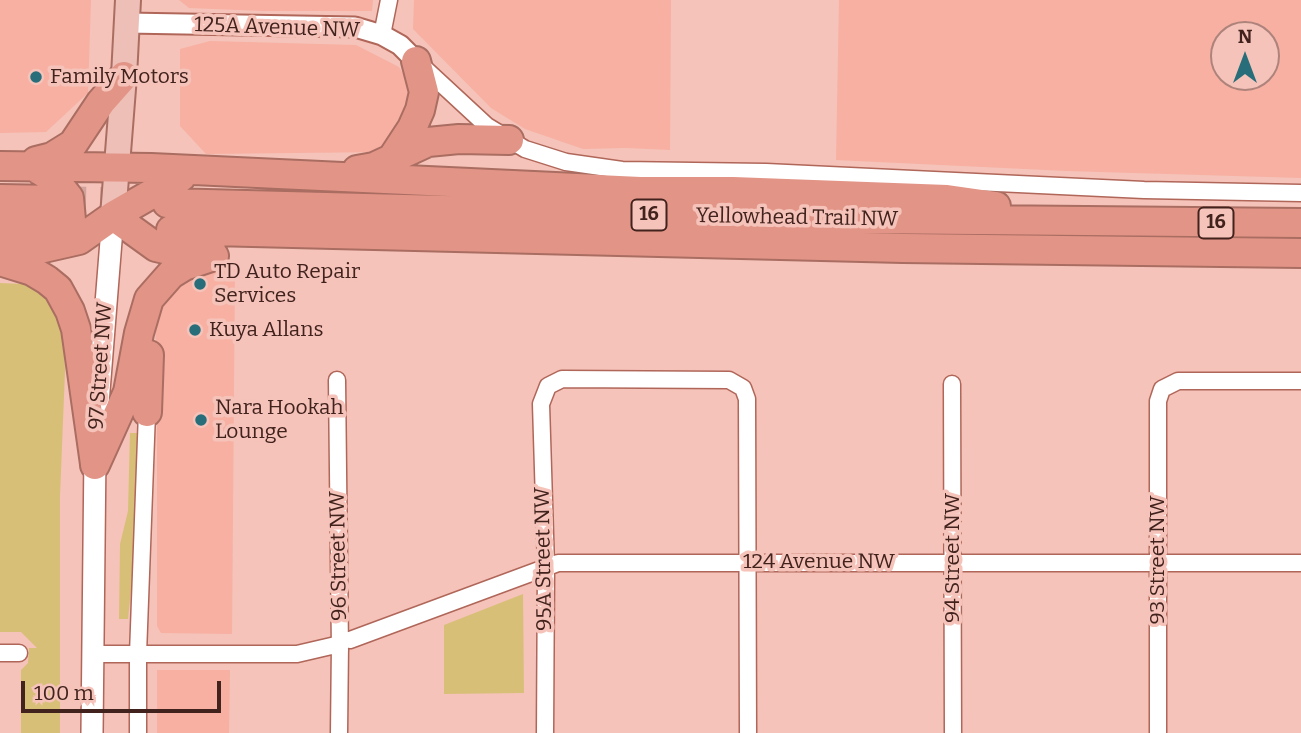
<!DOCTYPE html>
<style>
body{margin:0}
#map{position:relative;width:1301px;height:733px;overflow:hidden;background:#f5c3b9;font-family:Bitter,serif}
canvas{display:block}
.north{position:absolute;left:1210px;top:21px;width:70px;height:70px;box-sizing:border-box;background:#f5c3b9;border:2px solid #ad837b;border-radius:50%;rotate:0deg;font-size:19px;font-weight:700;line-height:28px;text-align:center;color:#41221d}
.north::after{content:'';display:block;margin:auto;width:24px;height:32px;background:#276e7a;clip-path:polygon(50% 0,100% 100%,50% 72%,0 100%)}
.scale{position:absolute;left:21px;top:681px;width:200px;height:32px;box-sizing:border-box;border:4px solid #41221d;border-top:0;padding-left:9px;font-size:21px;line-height:24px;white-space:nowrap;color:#41221d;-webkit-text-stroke:5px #f5c3b9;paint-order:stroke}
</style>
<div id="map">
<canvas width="1301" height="733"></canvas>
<div class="north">N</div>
<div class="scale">100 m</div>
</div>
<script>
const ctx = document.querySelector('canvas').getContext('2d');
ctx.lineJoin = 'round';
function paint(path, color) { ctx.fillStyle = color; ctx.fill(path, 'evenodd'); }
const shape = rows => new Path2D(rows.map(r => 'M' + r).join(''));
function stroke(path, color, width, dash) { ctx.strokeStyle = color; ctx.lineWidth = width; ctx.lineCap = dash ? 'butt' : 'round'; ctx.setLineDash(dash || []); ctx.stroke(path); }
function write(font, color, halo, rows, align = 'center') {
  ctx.font = font + ' Bitter,serif'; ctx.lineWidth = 7; ctx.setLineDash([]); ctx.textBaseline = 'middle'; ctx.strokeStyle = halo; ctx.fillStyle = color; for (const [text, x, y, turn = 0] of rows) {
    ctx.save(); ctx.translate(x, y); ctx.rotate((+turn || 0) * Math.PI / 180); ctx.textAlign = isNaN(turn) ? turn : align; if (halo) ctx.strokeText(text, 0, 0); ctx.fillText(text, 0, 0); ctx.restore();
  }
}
paint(shape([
 [0,0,91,0,88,93,46,132,0,133],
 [179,0,373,0,372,11,264,11,189,8],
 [414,0,671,0,670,150,626,148,583,149,525,129,491,108,413,29],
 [839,0,1301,0,1301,178,1067,171,836,160],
 [1224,35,1266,35,1266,77,1224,77],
 [210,41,356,45,399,67,411,86,406,112,383,152,206,154,180,126,180,49],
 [198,268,235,269,232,634,161,633,157,626,157,396,155,311,161,294],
 [157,670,230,670,229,733,157,733]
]), '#f7b0a2');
paint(shape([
 [0,283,22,284,34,288,47,298,60,325,64,341,65,371,60,496,60,733,21,733,21,670,28,663,29,648,37,648,21,632,0,632],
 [130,433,138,433,138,522,128,619,119,619,120,544,128,511],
 [523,594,524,693,444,694,444,625]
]), '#d8bf78');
stroke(shape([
 [58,200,140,202]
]), '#d1a39a', 28, [28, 14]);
const minor = shape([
 [382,35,389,0],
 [420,64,487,126,525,149,566,162,622,170,766,172,1144,190,1301,193],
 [337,380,340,651],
 [952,384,953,733],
 [350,640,558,563,1301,563],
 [0,653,19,653],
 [92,654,297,654,340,644,339,733],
 [138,733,138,654,147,412],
 [545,733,546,567,541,404,548,386,562,379,729,380,743,388,747,399,748,733],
 [1158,733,1158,401,1162,389,1178,381,1301,381]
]);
const tertiary = shape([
 [127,23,355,27,382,35,400,45,416,61]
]);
const secondary = shape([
 [97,416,113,216],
 [92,733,95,452]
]);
const primary = shape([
 [113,216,124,76,128,0]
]);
const motorway = shape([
 [393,157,412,128,420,110,424,92,416,61],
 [36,161,52,157,73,144,101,102,124,76],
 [0,166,151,168,640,191,733,191,947,199,996,206],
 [33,166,54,179,69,198,71,220,67,230,51,246],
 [357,170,374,167,428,142,459,139,509,140],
 [0,199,58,200],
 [167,203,760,218,1301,223],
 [113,216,156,247,169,250,211,250],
 [0,226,52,227],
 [171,230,903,248,1301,253],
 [0,250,35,250,79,240,113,216,181,177],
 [0,261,32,271,47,280,58,289,70,311,76,329,95,464],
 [147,412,149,355],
 [95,465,128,392,139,333,149,299,171,274,184,266,214,256]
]);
stroke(minor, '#b06659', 19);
stroke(tertiary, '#b06659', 23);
stroke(secondary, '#b06659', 24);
stroke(primary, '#aa6d62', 28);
stroke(motorway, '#aa6d62', 32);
stroke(minor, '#fff', 16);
stroke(tertiary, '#fff', 19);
stroke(secondary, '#fff', 21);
stroke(primary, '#eebfb7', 24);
stroke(motorway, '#e29587', 28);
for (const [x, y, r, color] of [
 [36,77,7,"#276e7a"],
 [200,284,7,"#276e7a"],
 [195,330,7,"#276e7a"],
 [201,420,7,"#276e7a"]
]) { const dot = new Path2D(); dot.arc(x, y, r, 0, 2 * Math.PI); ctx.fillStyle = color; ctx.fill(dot); stroke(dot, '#f5c3b9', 2.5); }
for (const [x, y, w] of [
 [649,215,35],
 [1216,223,35]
]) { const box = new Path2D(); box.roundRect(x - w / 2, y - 15.5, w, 31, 5); ctx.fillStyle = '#f5c3b9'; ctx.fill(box); stroke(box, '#41221d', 2); }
write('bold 19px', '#41221d', null, [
 ["16",649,215],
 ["16",1216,223]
]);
write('21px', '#41221d', '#f5c3b9', [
 ["125A Avenue NW",277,28,2],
 ["Yellowhead Trail NW",797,218,1],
 ["97 Street NW",101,366,-86],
 ["96 Street NW",339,556,-91],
 ["94 Street NW",953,558,-90],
 ["95A Street NW",544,559,-91],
 ["93 Street NW",1158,560,-90],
 ["124 Avenue NW",819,562]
]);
write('21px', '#41221d', '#f5c3b9', [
 ["Family Motors",50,77],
 ["TD Auto Repair",214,272],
 ["Services",214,296],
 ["Kuya Allans",209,330],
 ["Nara Hookah",215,408],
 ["Lounge",215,432]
], 'left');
</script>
